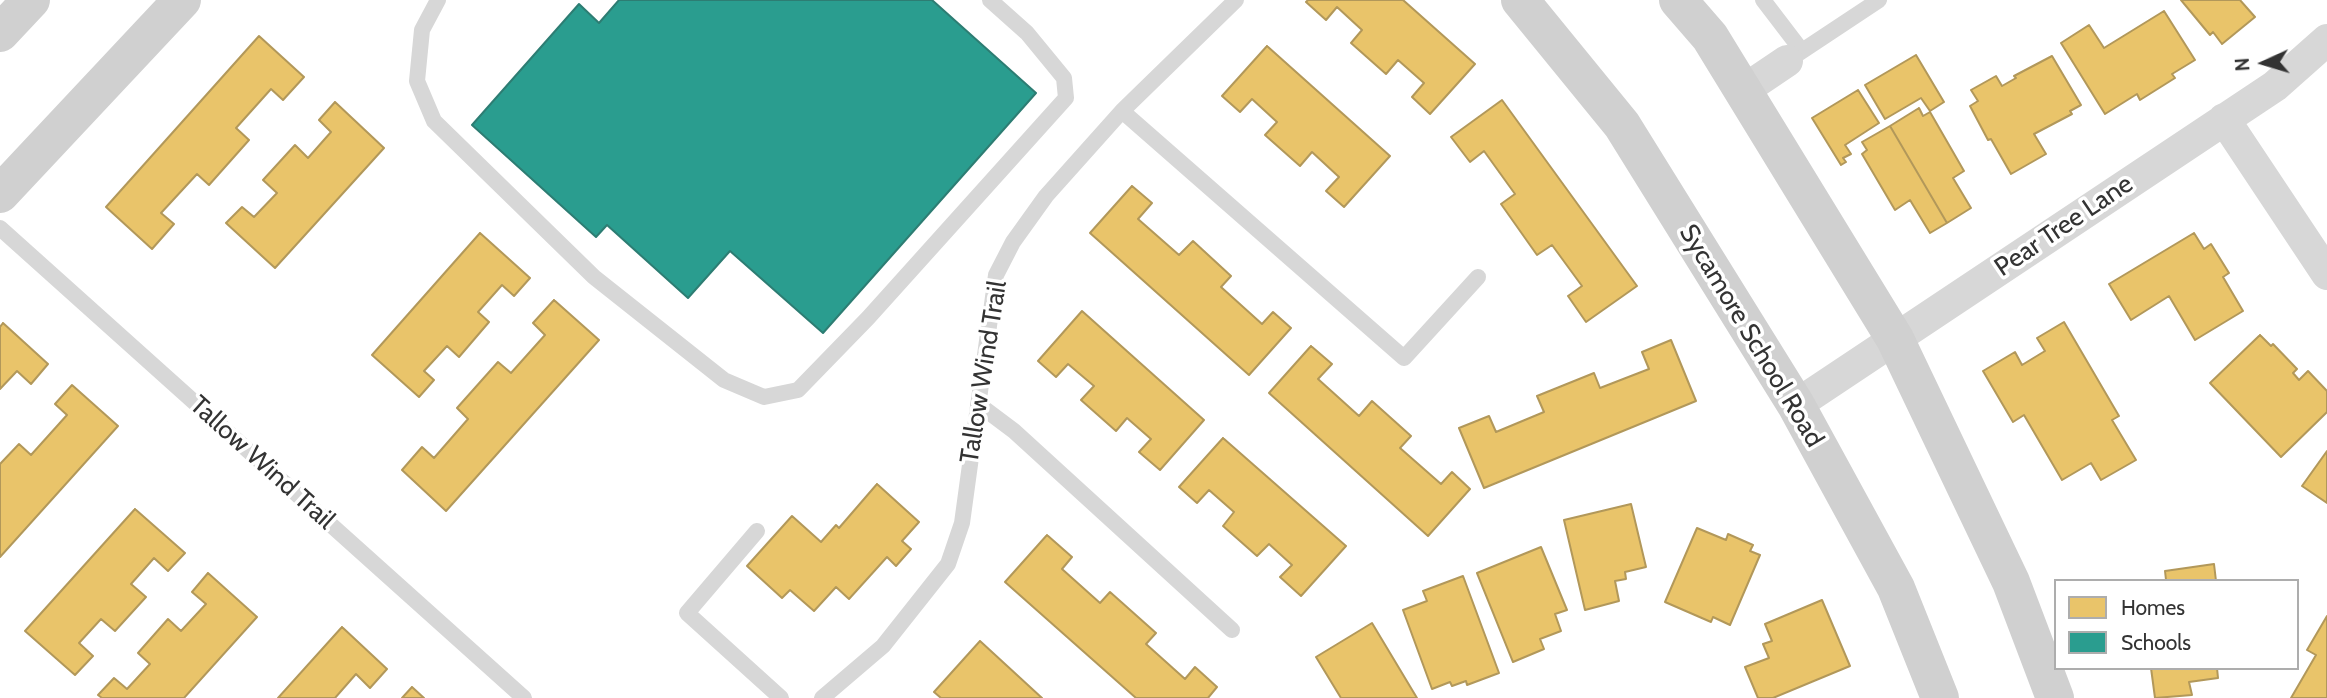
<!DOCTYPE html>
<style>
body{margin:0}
#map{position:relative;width:2327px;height:698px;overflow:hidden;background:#fff;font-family:Cabin,sans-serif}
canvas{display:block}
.legend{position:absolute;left:2054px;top:579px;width:245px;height:91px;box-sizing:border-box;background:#fff;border:2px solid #adadad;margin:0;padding:9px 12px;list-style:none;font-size:21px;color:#333}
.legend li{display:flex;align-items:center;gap:14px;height:35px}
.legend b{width:35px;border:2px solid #adadad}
.north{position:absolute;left:2229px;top:28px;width:70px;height:70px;-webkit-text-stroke:5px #fff;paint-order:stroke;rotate:266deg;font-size:19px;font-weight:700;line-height:28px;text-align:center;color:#333}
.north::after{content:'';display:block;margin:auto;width:24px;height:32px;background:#333;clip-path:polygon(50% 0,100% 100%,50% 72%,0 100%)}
</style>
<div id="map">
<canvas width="2327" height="698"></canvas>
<ul class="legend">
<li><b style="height:19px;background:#e9c46a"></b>Homes</li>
<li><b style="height:19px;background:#2a9d8f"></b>Schools</li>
</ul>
<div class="north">N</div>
</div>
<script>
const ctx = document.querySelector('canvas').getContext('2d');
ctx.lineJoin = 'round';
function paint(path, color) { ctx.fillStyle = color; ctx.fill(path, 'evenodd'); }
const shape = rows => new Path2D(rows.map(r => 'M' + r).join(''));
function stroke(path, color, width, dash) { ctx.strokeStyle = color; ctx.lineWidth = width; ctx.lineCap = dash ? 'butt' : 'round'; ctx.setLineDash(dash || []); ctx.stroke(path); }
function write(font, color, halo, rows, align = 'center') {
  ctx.font = font + ' Cabin,sans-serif'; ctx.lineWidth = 7; ctx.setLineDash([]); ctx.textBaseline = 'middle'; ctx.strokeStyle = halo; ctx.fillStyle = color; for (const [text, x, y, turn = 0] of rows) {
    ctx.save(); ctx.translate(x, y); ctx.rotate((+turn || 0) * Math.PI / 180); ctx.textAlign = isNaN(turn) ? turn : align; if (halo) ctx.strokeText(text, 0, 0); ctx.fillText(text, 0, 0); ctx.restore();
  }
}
const homes = shape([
 [1308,0,1403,0,1475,64,1430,114,1412,97,1424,83,1398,60,1386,74,1351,43,1362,30,1337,7,1326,20,1306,2,1308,0],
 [2181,0,2240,0,2255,17,2222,44,2213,32,2210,35,2181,0],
 [2164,11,2195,60,2172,74,2175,78,2140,100,2137,94,2105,114,2061,43,2089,25,2104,48,2164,11],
 [259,36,304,77,283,100,271,89,236,128,249,140,209,185,197,174,161,213,174,224,152,249,106,207,259,36],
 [1267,46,1390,156,1344,207,1326,191,1339,177,1312,152,1300,166,1265,135,1277,122,1252,99,1240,112,1222,96,1267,46],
 [1916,55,1944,102,1930,111,1921,98,1885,119,1865,85,1916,55],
 [2052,56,2081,105,2070,111,2072,114,2034,134,2046,154,2011,174,1991,139,1988,140,1970,106,1978,101,1971,90,1996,76,2002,86,2016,78,2014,76,2052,56],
 [1858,90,1879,123,1845,145,1851,154,1843,158,1846,162,1841,165,1812,118,1858,90],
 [1502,100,1637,286,1586,322,1568,296,1582,286,1552,245,1537,255,1501,204,1515,194,1484,151,1470,162,1451,137,1502,100],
 [335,102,384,148,275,268,226,223,242,207,254,217,277,193,263,180,295,145,308,158,331,132,319,120,335,102],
 [1919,108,1923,116,1930,112,1964,171,1953,178,1971,208,1947,223,1890,126,1919,108],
 [1890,126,1947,223,1930,233,1910,200,1895,210,1862,154,1867,150,1862,142,1890,126],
 [1132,186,1152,203,1138,219,1179,255,1193,241,1231,276,1221,287,1262,324,1273,312,1291,328,1249,375,1090,233,1132,186],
 [480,233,530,278,514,296,502,285,478,312,489,322,459,357,447,346,424,371,434,380,419,397,372,355,480,233],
 [2194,233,2204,249,2211,244,2229,273,2223,277,2243,311,2195,340,2169,296,2131,320,2109,284,2194,233],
 [554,300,599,340,446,511,402,470,422,447,434,458,468,419,457,408,498,362,511,373,545,335,533,323,554,300],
 [1082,311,1204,420,1160,470,1139,452,1151,439,1127,418,1116,431,1081,400,1094,386,1068,364,1056,377,1038,361,1082,311],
 [2064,322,2119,416,2112,420,2136,460,2101,480,2091,463,2062,480,2024,415,2013,422,1983,371,2015,352,2022,365,2045,351,2037,338,2064,322],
 [3,323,48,364,31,384,17,371,0,389,0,327,3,323],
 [2260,335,2271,346,2273,344,2297,369,2293,373,2299,380,2308,371,2327,391,2327,412,2281,457,2210,383,2260,335],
 [1671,340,1696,401,1484,488,1459,428,1489,416,1496,432,1544,412,1537,396,1594,373,1600,388,1649,369,1642,352,1671,340],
 [1311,346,1332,364,1318,379,1359,416,1372,401,1411,436,1400,448,1441,484,1452,472,1470,489,1428,536,1269,393,1311,346],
 [72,385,118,426,0,557,0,464,19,444,31,455,67,415,55,404,72,385],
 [1223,438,1346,546,1301,596,1280,577,1292,565,1269,544,1257,556,1223,526,1234,512,1209,490,1197,503,1179,487,1223,438],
 [2327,451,2327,503,2302,486,2327,451],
 [877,484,919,522,902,541,911,549,896,566,887,557,849,599,836,587,814,611,790,590,782,598,747,566,792,516,821,542,836,525,839,528,877,484],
 [1631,504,1646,567,1625,572,1626,579,1615,581,1619,601,1585,610,1564,520,1631,504],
 [135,509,185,553,168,571,154,558,131,584,146,597,115,631,101,619,79,643,93,656,75,675,25,631,135,509],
 [1697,528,1726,540,1728,534,1753,545,1750,551,1760,555,1730,625,1713,617,1711,622,1665,602,1697,528],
 [1047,535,1072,557,1062,569,1100,603,1110,592,1156,633,1146,644,1185,679,1195,667,1217,687,1208,698,1136,698,1005,582,1047,535],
 [1541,547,1567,610,1555,614,1561,631,1540,639,1544,649,1513,662,1477,573,1541,547],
 [2214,564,2216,581,2158,581,2166,580,2165,571,2214,564],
 [208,573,257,617,184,698,102,698,98,695,114,678,127,689,150,664,138,653,168,619,181,631,206,604,192,592,208,573],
 [1463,576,1499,673,1467,685,1466,681,1452,686,1450,682,1432,689,1403,610,1427,601,1423,591,1463,576],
 [1822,600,1850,666,1773,698,1758,698,1745,667,1769,658,1763,644,1772,641,1765,624,1822,600],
 [2327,616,2327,698,2291,698,2316,655,2307,650,2327,616],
 [1372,623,1417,698,1341,698,1316,657,1372,623],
 [342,627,387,669,370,688,356,674,335,698,278,698,342,627],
 [980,641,1042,698,941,698,934,692,980,641],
 [2151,668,2217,668,2218,678,2189,682,2192,695,2155,698,2151,668],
 [412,687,424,698,402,698,412,687]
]);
paint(homes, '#e9c46a');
stroke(homes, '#b2985a', 2);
const schools = shape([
 [619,0,932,0,1036,93,823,333,730,251,688,298,607,225,596,237,472,125,579,4,599,23,619,0]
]);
paint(schools, '#2a9d8f');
stroke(schools, '#2d7d73', 2);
stroke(shape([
 [438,0,422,30,417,81,434,121,594,277,724,380,764,397,798,390,868,318,1066,98,1064,78,1027,33,990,0],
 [1763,0,1802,51],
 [1787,61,1879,0],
 [1122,111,1404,358,1478,277],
 [0,228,524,698],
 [978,404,1014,431,1232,630],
 [757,531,687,613,781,698],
 [822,698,883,646,948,564,962,523,996,275,1013,242,1046,196,1122,111,1236,0]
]), '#d7d7d7', 16);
stroke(shape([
 [1744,90,1787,61],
 [2224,119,2327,274],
 [1796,405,2275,86,2327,40]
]), '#d7d7d7', 32);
stroke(shape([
 [1520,0,1622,125,1796,405,1896,588,1940,698],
 [1678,0,1710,37,1895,339,2011,582,2055,698],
 [0,33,31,0],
 [0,194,182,0]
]), '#d0d0d0', 38);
write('26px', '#333', '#fff', [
 ["Pear Tree Lane",2064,226,-34],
 ["Sycamore School Road",1751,336,59],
 ["Tallow Wind Trail",984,372,-81],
 ["Tallow Wind Trail",262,463,42]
]);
</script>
